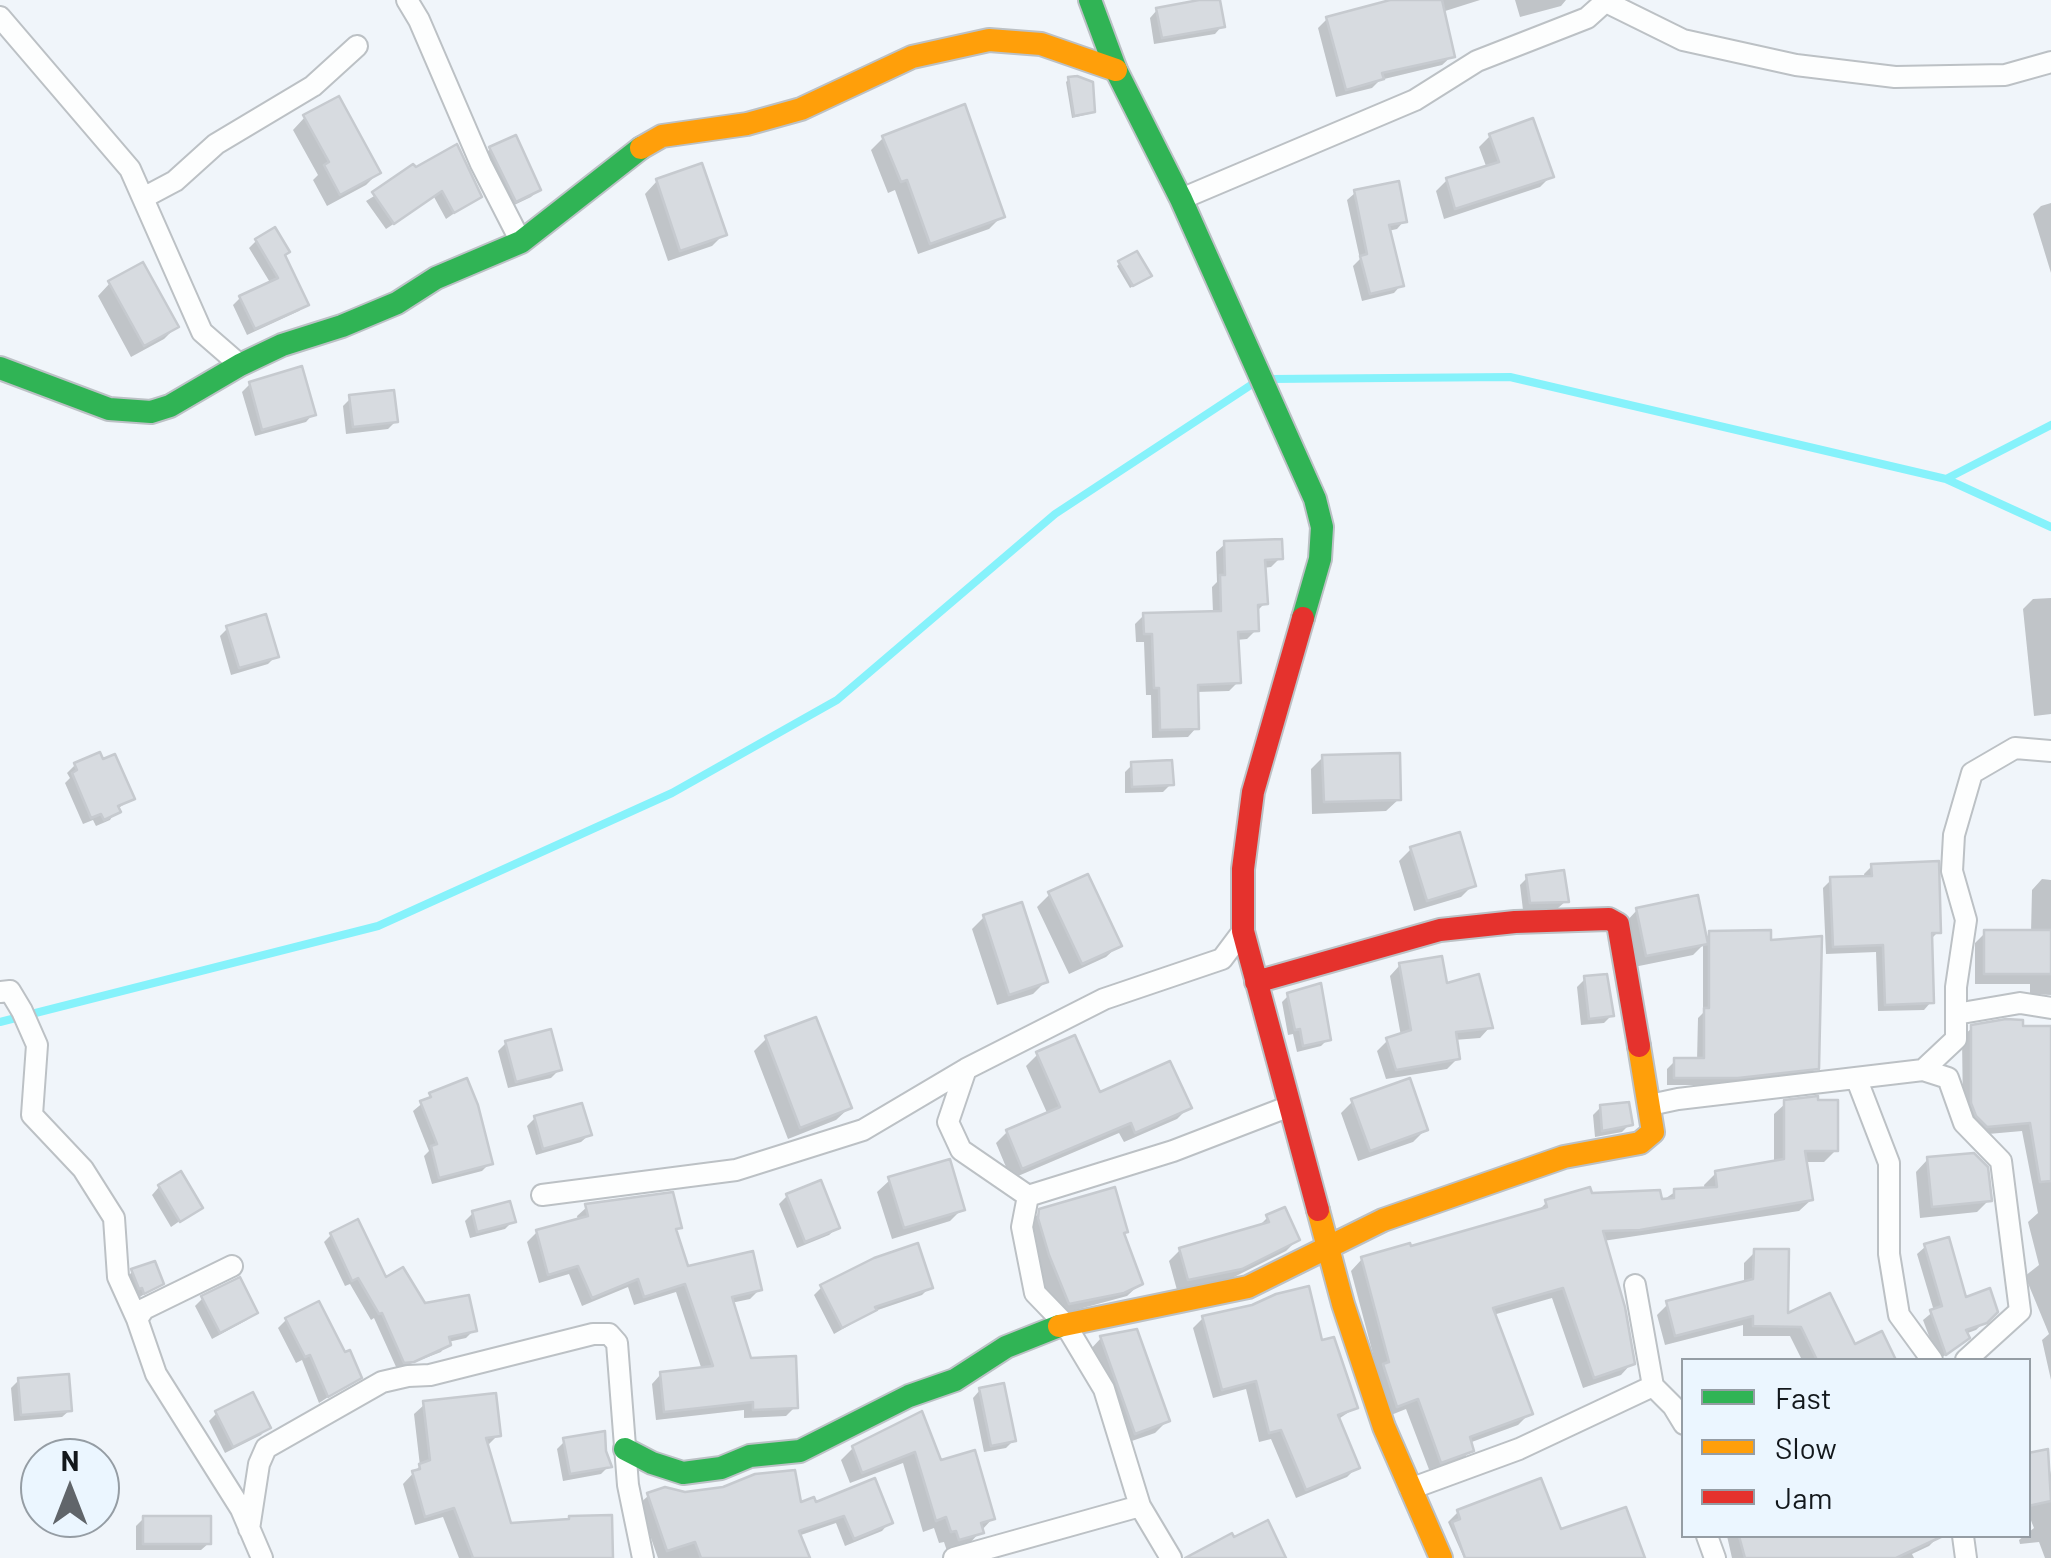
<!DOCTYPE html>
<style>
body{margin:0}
#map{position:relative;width:2051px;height:1558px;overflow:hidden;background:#f0f5fa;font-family:Barlow,sans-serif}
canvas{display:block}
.legend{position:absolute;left:1681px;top:1358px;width:350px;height:180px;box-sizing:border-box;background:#ebf6ff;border:2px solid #959da4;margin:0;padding:12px 18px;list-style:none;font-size:30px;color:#13181c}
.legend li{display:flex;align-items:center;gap:20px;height:50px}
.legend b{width:50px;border:2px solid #959da4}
.north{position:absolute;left:20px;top:1438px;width:100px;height:100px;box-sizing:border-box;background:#ebf6ff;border:2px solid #959da4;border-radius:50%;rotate:0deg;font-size:28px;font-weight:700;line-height:40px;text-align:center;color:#13181c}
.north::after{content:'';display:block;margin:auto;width:35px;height:45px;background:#60656a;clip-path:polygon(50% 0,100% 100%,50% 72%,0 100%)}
</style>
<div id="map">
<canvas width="2051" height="1558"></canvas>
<ul class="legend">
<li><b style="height:12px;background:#30b455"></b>Fast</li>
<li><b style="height:12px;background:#ff9f0a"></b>Slow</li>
<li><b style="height:12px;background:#e5322d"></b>Jam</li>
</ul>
<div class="north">N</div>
</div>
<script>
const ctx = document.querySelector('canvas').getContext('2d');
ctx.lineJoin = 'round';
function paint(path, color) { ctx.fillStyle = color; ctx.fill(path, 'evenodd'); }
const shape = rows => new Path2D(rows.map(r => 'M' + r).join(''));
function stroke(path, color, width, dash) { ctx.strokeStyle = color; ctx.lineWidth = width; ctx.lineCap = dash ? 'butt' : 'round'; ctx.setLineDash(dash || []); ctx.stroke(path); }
paint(shape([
 [1218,0,1222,26,1215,34,1154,44,1150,18,1157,10],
 [1389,0,1480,0,1442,12,1452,56,1442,65,1380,80,1372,88,1336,97,1318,28,1327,19,1389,3],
 [1515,0,1566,0,1561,6,1520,17],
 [1069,79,1092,111,1089,114,1072,118,1066,82],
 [305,117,378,173,366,185,327,206,313,180,318,175,293,130],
 [1490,136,1551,176,1540,187,1444,219,1436,191,1447,180,1486,166,1479,147],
 [883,138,1002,216,989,229,918,254,895,190,888,193,871,150],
 [490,149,538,190,531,197,508,208,482,157],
 [415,171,479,196,446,219,434,197,386,229,366,201],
 [657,181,724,234,712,246,668,261,645,194],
 [1355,193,1404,221,1397,229,1388,231,1401,285,1394,293,1362,301,1353,266,1360,259,1347,200],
 [2051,203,2051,273,2033,214,2041,206],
 [256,241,283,255,306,304,299,311,247,335,233,305,240,298,271,284,249,248],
 [1120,263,1145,279,1130,288,1117,266],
 [110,283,176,327,164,339,131,357,98,296],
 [250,384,313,414,306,422,255,436,242,392],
 [351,398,395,422,388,429,346,434,343,406],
 [1225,544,1280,558,1271,567,1263,568,1265,603,1256,612,1256,630,1247,639,1236,640,1238,682,1229,691,1196,692,1196,728,1188,737,1152,738,1151,695,1146,695,1144,642,1136,642,1135,624,1144,615,1213,613,1212,587,1217,582,1216,552],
 [2051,598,2051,714,2034,716,2023,609,2033,599],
 [228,628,276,656,268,664,231,675,220,636],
 [99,755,132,799,117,809,110,820,96,826,93,820,83,824,65,783,70,778,67,773,75,765],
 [1323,757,1399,799,1386,811,1312,814,1311,769],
 [1132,765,1171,784,1163,792,1125,793,1125,772],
 [1411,849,1473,885,1461,897,1414,911,1399,861],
 [1872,866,1938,932,1929,941,1931,1002,1924,1010,1878,1011,1876,952,1826,954,1823,888,1831,880,1865,879,1864,874],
 [1528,877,1566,901,1558,908,1523,910,1520,885],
 [2042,879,2051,880,2051,995,2030,994,2030,984,1975,984,1975,943,1985,933,2031,933,2032,890],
 [1050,894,1119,945,1106,957,1069,974,1037,907],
 [1637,910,1705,939,1710,934,1816,1067,1808,1075,1728,1085,1667,1085,1667,1069,1675,1061,1697,1061,1698,1018,1703,1013,1703,945,1693,955,1634,967,1625,923],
 [984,917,1045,982,1033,994,997,1005,972,929],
 [1400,965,1445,986,1490,1027,1480,1038,1454,1040,1458,1058,1447,1069,1386,1079,1377,1051,1387,1041,1401,1036,1390,976],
 [1585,979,1612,1015,1604,1023,1581,1025,1577,987],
 [1289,995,1328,1039,1321,1046,1297,1052,1293,1034,1288,1035,1282,1002],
 [1972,1028,2051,1029,2051,1380,2042,1340,2049,1334,2025,1276,2039,1265,2028,1222,2038,1213,2022,1131,1977,1135,1963,1113,1962,1037],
 [767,1038,849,1108,836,1120,788,1139,754,1051],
 [506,1043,559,1070,551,1078,508,1088,498,1051],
 [1038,1054,1098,1095,1189,1107,1177,1119,1124,1142,1119,1133,1011,1179,996,1143,1007,1132,1048,1115,1026,1066],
 [431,1096,490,1163,482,1171,432,1184,424,1156,429,1151,413,1111],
 [1353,1101,1425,1130,1413,1142,1358,1161,1341,1113],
 [1786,1103,1836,1150,1824,1162,1804,1162,1811,1200,1799,1211,1603,1241,1632,1363,1621,1375,1583,1388,1552,1298,1493,1315,1530,1413,1518,1425,1469,1443,1471,1450,1460,1462,1430,1472,1406,1409,1386,1417,1378,1373,1351,1271,1362,1259,1409,1249,1536,1213,1546,1203,1590,1196,1660,1202,1675,1192,1705,1190,1704,1185,1716,1173,1774,1163,1774,1114],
 [1601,1107,1630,1124,1622,1132,1595,1137,1593,1115],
 [535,1118,589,1135,581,1142,536,1155,527,1126],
 [1928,1159,1989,1200,1977,1212,1920,1218,1916,1172],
 [890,1180,962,1209,950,1221,892,1239,877,1192],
 [159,1187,200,1207,171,1227,152,1195],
 [787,1196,837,1228,829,1235,797,1248,779,1204],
 [587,1207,679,1227,675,1232,686,1269,760,1289,750,1299,731,1303,750,1361,795,1407,786,1416,744,1418,744,1410,656,1420,652,1384,661,1374,702,1370,676,1292,634,1305,628,1287,582,1306,569,1274,539,1283,527,1242,537,1232,578,1221,577,1216],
 [1041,1211,1122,1234,1140,1284,1127,1296,1057,1315,1037,1268,1028,1224],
 [473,1213,513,1221,505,1229,470,1238,465,1221],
 [1268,1217,1297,1240,1286,1251,1228,1280,1177,1290,1169,1261,1180,1250,1257,1228],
 [331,1235,385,1280,423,1306,474,1330,466,1338,448,1342,441,1352,397,1369,374,1318,371,1320,350,1284,345,1286,324,1242],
 [1925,1247,1965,1300,1996,1311,1976,1330,1965,1334,1959,1346,1938,1360,1923,1320,1934,1311,1917,1254],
 [1755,1252,1786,1317,1854,1348,1880,1335,1893,1360,1802,1360,1790,1336,1743,1336,1743,1325,1665,1345,1657,1315,1668,1304,1744,1284,1744,1263],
 [133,1271,161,1283,137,1299,126,1278],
 [822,1287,930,1287,922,1295,872,1312,834,1334,814,1295],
 [203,1298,255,1312,247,1320,212,1339,195,1306],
 [1203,1318,1320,1343,1355,1408,1337,1420,1357,1467,1347,1477,1296,1498,1271,1439,1259,1442,1246,1389,1213,1398,1193,1328],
 [286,1320,359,1377,319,1403,302,1360,296,1363,278,1328],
 [1101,1338,1167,1421,1155,1433,1123,1444,1089,1351],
 [19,1380,70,1410,62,1417,14,1421,11,1388],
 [980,1390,1014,1440,1006,1448,984,1452,973,1398],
 [425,1404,498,1435,486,1447,510,1526,610,1558,459,1558,443,1517,415,1525,403,1484,420,1466,414,1414],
 [217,1413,268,1427,261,1435,225,1453,209,1421],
 [920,1415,939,1463,993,1518,969,1544,947,1551,944,1542,939,1543,934,1528,923,1532,903,1463,850,1483,841,1460,853,1448],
 [565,1441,604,1451,609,1466,601,1474,563,1481,557,1449],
 [2046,1452,2051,1475,2051,1558,2045,1558,2039,1542,2020,1544,2019,1540,2034,1528,2028,1513,2028,1456],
 [685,1494,814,1505,890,1522,882,1531,845,1546,836,1523,798,1536,807,1558,658,1558,639,1504,648,1496],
 [1458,1512,1559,1532,1642,1558,1464,1558,1448,1522],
 [144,1518,209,1543,201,1550,136,1550,136,1526],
 [1727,1536,1814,1536,1816,1543,1832,1536,1939,1536,1929,1546,1912,1554,1914,1558,1732,1558]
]), '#0003');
stroke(shape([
 [1270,379,1510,377,1946,479,2051,425],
 [1946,479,2051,527],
 [0,1022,378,926,672,793,837,700,1055,514,1257,381]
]), '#86f2fb', 8);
const building = shape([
 [1199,0,1220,0,1225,27,1162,38,1156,8,1199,0],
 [1390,0,1442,0,1455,57,1382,73,1384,79,1346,90,1326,17,1390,0],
 [1077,76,1093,82,1095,112,1074,116,1068,77,1077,76],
 [339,96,381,173,340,195,324,165,329,162,303,115,339,96],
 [965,104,1005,217,930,244,907,180,901,182,882,136,965,104],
 [1533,118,1554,177,1455,209,1446,178,1499,162,1489,134,1533,118],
 [516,135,541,190,516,202,489,147,516,135],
 [457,144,482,197,454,213,442,191,394,224,372,192,413,164,416,167,457,144],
 [702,163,727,235,680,251,656,179,702,163],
 [1399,181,1407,222,1389,225,1404,286,1370,294,1360,256,1367,254,1354,190,1399,181],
 [275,227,290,252,285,255,309,305,255,329,239,296,278,278,255,239,275,227],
 [1137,251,1152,276,1133,286,1118,261,1137,251],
 [143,262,179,327,144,346,108,281,143,262],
 [302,366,316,415,262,430,249,382,302,366],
 [394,390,398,422,353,427,349,395,394,390],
 [1282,539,1283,559,1265,560,1268,604,1258,605,1259,631,1238,632,1241,683,1198,685,1199,729,1160,730,1159,688,1154,688,1152,634,1144,634,1143,613,1221,611,1220,575,1225,575,1224,541,1282,539],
 [266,614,279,657,239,668,226,626,266,614],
 [100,752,103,759,115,754,135,799,118,806,121,812,104,820,101,814,91,818,72,773,77,770,74,763,100,752],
 [1400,753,1401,800,1324,802,1322,755,1400,753],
 [1172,760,1174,785,1132,787,1131,762,1172,760],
 [1460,832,1476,886,1427,901,1410,847,1460,832],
 [1939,861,1941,933,1932,933,1934,1003,1885,1005,1883,945,1833,947,1830,877,1872,876,1871,864,1939,861],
 [1564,870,1569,902,1530,903,1526,875,1564,870],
 [1088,874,1122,946,1082,964,1048,892,1088,874],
 [1698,895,1708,944,1646,956,1636,908,1698,895],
 [1022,902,1048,982,1009,995,983,915,1022,902],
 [1771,930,1771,940,1822,936,1819,1069,1738,1078,1674,1078,1674,1058,1704,1058,1704,1008,1709,1008,1709,931,1771,930],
 [1984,930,2051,930,2051,974,1984,974,1984,930],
 [1442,956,1447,983,1479,974,1493,1028,1456,1032,1460,1059,1396,1070,1386,1038,1411,1030,1399,963,1442,956],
 [1607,974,1614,1016,1589,1019,1584,976,1607,974],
 [1321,983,1331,1040,1303,1046,1300,1029,1295,1030,1287,993,1321,983],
 [816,1017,852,1108,800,1128,765,1036,816,1017],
 [2006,1019,2023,1020,2023,1026,2051,1026,2051,1181,2040,1182,2030,1123,1987,1127,1976,1116,1971,1103,1971,1025,2006,1019],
 [551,1029,562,1070,516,1082,505,1041,551,1029],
 [1075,1035,1100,1092,1170,1061,1192,1108,1135,1133,1131,1123,1022,1169,1006,1130,1060,1107,1036,1052,1075,1035],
 [467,1078,478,1105,493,1164,439,1178,431,1146,437,1144,420,1101,431,1097,429,1093,467,1078],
 [1410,1078,1428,1130,1370,1151,1351,1099,1410,1078],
 [1818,1096,1818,1100,1838,1100,1838,1151,1805,1151,1813,1200,1640,1230,1603,1231,1625,1307,1635,1364,1594,1378,1563,1288,1493,1308,1533,1414,1470,1437,1474,1451,1441,1463,1418,1399,1397,1407,1383,1364,1389,1362,1361,1257,1410,1243,1411,1246,1547,1207,1545,1200,1590,1187,1592,1193,1660,1190,1662,1199,1674,1198,1674,1189,1717,1187,1715,1171,1784,1159,1784,1100,1818,1096],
 [1629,1102,1633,1125,1602,1131,1600,1105,1629,1102],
 [582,1103,592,1135,543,1149,534,1116,582,1103],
 [1974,1153,1988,1167,1992,1201,1932,1207,1927,1157,1974,1153],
 [950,1159,965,1210,904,1228,888,1177,950,1159],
 [181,1171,203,1208,180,1222,158,1185,181,1171],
 [821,1180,840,1228,805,1242,786,1194,821,1180],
 [1115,1187,1128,1232,1124,1233,1143,1284,1124,1293,1069,1304,1049,1255,1038,1218,1039,1209,1115,1187],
 [673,1192,682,1228,676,1229,688,1266,753,1251,762,1290,732,1297,751,1358,796,1356,798,1408,753,1410,753,1402,664,1412,660,1372,713,1366,685,1284,644,1297,638,1279,592,1298,578,1266,548,1275,536,1230,588,1216,585,1204,673,1192],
 [510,1201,516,1222,477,1232,472,1211,510,1201],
 [1285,1207,1300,1240,1242,1269,1188,1280,1179,1248,1269,1222,1266,1215,1285,1207],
 [358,1219,386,1277,403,1267,425,1303,469,1295,477,1331,449,1337,451,1345,414,1362,404,1363,382,1313,379,1314,358,1278,352,1281,330,1233,358,1219],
 [1949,1237,1966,1297,1990,1288,1998,1312,1987,1323,1966,1330,1970,1338,1946,1355,1930,1310,1942,1306,1924,1244,1949,1237],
 [918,1243,933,1288,875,1307,877,1310,842,1328,820,1285,874,1258,918,1243],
 [1754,1249,1789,1249,1788,1313,1830,1293,1855,1344,1882,1331,1896,1360,1817,1360,1801,1327,1753,1326,1753,1316,1675,1336,1666,1301,1753,1279,1754,1249],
 [155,1261,164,1284,144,1294,142,1288,139,1289,131,1269,155,1261],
 [240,1277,258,1313,220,1333,201,1296,240,1277],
 [1309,1286,1322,1340,1334,1337,1358,1408,1338,1415,1360,1468,1306,1490,1281,1430,1269,1433,1256,1381,1222,1390,1202,1316,1252,1305,1276,1294,1309,1286],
 [319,1301,345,1352,350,1350,362,1378,328,1397,310,1355,305,1357,285,1318,319,1301],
 [1137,1329,1170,1421,1135,1434,1100,1336,1137,1329],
 [69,1374,72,1411,21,1415,18,1378,69,1374],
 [1004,1383,1016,1441,991,1446,979,1388,1004,1383],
 [253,1392,271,1428,233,1447,215,1411,253,1392],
 [496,1393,501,1436,486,1438,511,1523,569,1519,569,1516,612,1515,613,1558,473,1558,454,1508,425,1517,412,1471,420,1469,419,1464,430,1460,423,1401,496,1393],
 [922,1411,941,1460,975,1450,995,1519,981,1523,984,1533,959,1540,956,1531,951,1532,946,1517,936,1521,915,1452,862,1473,852,1446,922,1411],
 [605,1431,606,1451,612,1467,570,1474,563,1438,605,1431],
 [2048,1449,2051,1501,2028,1506,2028,1453,2048,1449],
 [795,1470,801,1502,814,1497,816,1502,875,1478,893,1523,854,1539,844,1516,799,1531,810,1558,701,1558,695,1542,667,1551,647,1493,665,1487,685,1492,723,1487,755,1474,795,1470],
 [1541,1478,1561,1529,1626,1507,1645,1558,1465,1558,1452,1522,1460,1519,1457,1510,1541,1478],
 [143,1516,211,1516,211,1544,143,1544,143,1516],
 [1268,1520,1286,1558,1185,1558,1232,1533,1234,1537,1268,1520],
 [1739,1536,1943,1536,1896,1558,1745,1558,1739,1536]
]);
paint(building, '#d7dbe0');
stroke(building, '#c6cacf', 2.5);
const street = shape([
 [407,0,419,20,481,164,521,242],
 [1602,0,1683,40,1796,65,1895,77,2005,75,2051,62],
 [0,17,130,169,202,332,240,365],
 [143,198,175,181,216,144,313,86,357,46],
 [1181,199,1415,100,1477,61,1587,18,1607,0],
 [0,992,10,991,22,1011,37,1045,32,1115,83,1169,114,1218,118,1277,137,1319],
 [1956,1014,2020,1003,2051,1008],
 [966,1069,948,1122,961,1150,1028,1196,1173,1151,1290,1106],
 [1923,1070,1956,1039,1956,987,1966,920,1952,871,1954,835,1972,773,2015,748,2051,751],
 [1857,1080,1889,1163,1889,1254,1899,1315,1932,1360],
 [1650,1105,1678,1099,1923,1070,1948,1078,1964,1123,2001,1161,2020,1311,1966,1360],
 [542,1195,736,1170,863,1130,966,1069,1104,999,1222,959,1243,931],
 [1028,1196,1022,1227,1035,1293,1065,1324,1104,1389,1140,1506],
 [232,1266,144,1309,137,1319,156,1374,241,1509,262,1558],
 [1635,1285,1653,1386,1673,1406,1684,1424],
 [1410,1489,1519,1449,1653,1386],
 [249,1529,259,1464,266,1448,382,1382,408,1376,430,1375,593,1334,609,1334,617,1343,628,1485,643,1558],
 [1707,1536,1715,1558],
 [1963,1536,1966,1558],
 [954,1558,1140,1506,1171,1558]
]);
const fast = shape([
 [1090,0,1116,70,1181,199,1315,499,1322,527,1320,559,1303,618],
 [0,368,109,409,151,412,170,406,240,365,282,345,342,326,397,303,436,278,521,242,641,148],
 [625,1449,652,1463,683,1473,721,1468,750,1456,800,1451,909,1396,955,1380,1006,1347,1059,1326]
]);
const slow = shape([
 [641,148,662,136,747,124,801,109,912,57,989,40,1041,44,1116,70],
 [1318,1210,1343,1304,1384,1427,1441,1558],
 [1059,1326,1248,1287,1383,1220,1564,1157,1640,1143,1653,1132,1639,1046]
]);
const jam = shape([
 [1303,618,1253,792,1243,869,1243,931,1318,1210],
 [1256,982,1440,930,1515,922,1609,919,1618,924,1639,1046]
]);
stroke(street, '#bcc1c5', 24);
stroke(fast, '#bcc1c5', 26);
stroke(slow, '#bcc1c5', 26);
stroke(jam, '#bcc1c5', 26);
stroke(street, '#fdfefe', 20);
stroke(fast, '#30b455', 22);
stroke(slow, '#ff9f0a', 22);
stroke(jam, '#e5322d', 22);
</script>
